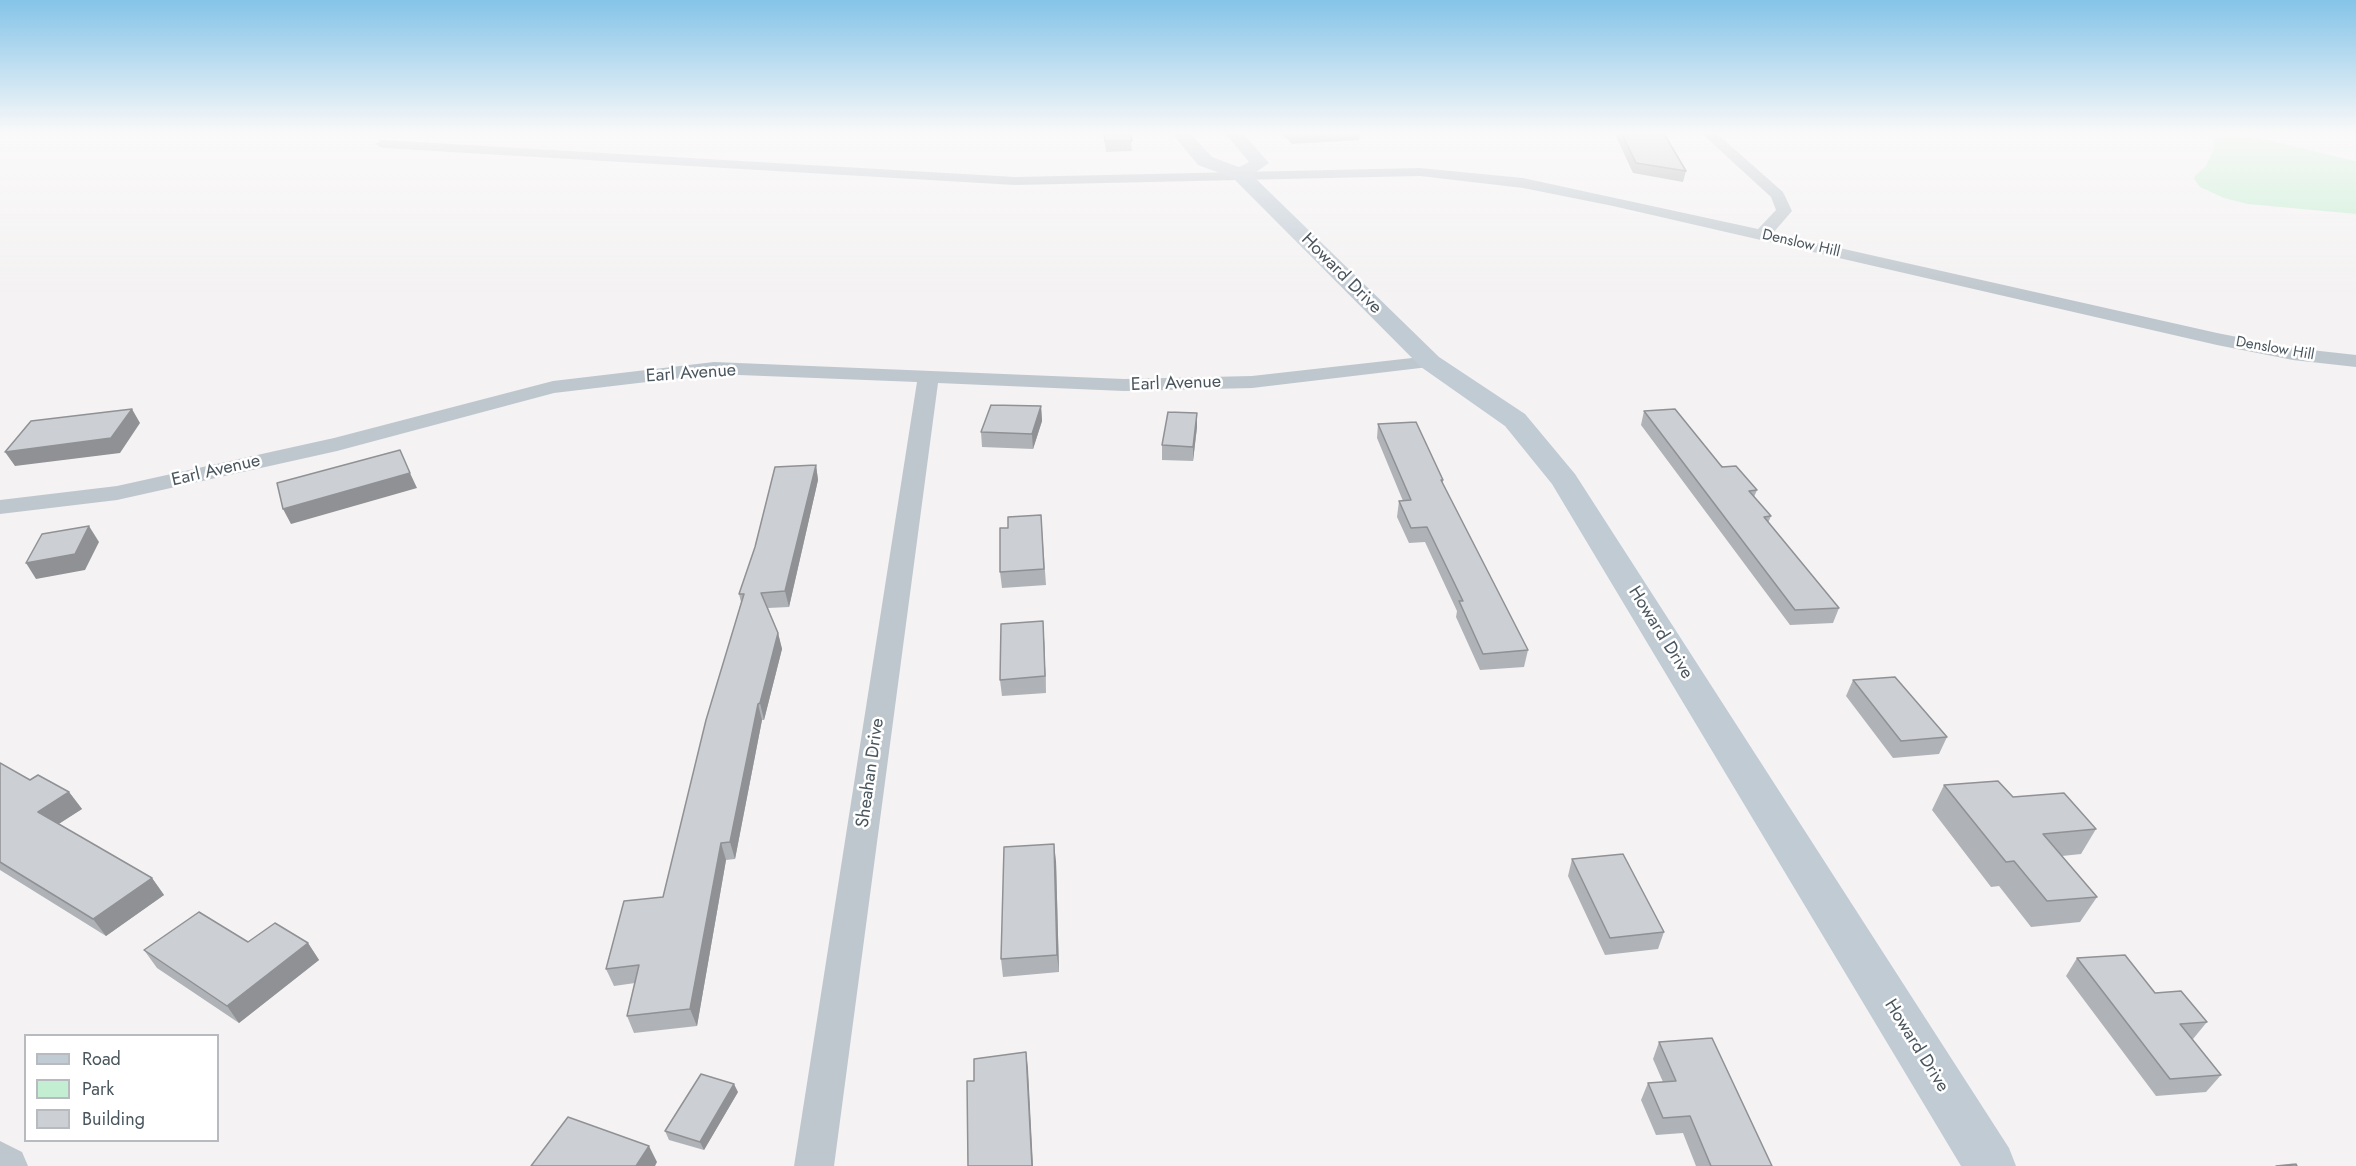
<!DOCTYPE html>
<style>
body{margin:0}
#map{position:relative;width:2356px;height:1166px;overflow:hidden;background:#f4f2f2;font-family:Jost,sans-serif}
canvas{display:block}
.legend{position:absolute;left:24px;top:1034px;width:195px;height:108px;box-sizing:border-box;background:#fff;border:2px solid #b7bbbf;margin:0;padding:8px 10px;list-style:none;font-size:18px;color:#4a565e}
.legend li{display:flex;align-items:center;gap:12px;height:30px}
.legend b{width:30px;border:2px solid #b7bbbf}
</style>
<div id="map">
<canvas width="2356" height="1166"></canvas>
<ul class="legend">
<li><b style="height:8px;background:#c0cbd4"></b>Road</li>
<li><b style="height:16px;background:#c3eed1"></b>Park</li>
<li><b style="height:16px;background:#cccfd4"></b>Building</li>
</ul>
</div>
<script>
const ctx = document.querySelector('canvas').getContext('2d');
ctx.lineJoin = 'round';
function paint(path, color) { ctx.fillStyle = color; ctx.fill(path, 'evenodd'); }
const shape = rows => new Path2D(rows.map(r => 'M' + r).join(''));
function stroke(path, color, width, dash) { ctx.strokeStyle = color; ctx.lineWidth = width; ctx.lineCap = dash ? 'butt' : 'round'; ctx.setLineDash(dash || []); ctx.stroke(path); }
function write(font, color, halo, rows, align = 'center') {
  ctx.font = font + ' Jost,sans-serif'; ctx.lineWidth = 5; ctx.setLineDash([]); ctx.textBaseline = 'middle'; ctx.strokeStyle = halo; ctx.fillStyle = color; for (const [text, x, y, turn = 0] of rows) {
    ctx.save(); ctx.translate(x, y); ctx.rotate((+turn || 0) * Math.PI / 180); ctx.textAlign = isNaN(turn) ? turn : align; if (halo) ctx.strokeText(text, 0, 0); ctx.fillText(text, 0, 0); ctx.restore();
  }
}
paint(shape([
 [2234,132,2356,161,2356,214,2248,204,2224,198,2200,187,2194,179,2195,176,2206,166,2214,148,2214,135]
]), '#c3eed1');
paint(shape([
 [1700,132,1715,132,1783,192,1792,211,1773,233,2217,333,2293,348,2356,355,2356,367,2293,360,2217,345,1613,206,1523,188,1420,176,1015,185,382,148,375,144,382,140,1015,177,1420,168,1523,178,1758,229,1776,210,1771,197,1700,132],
 [1430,356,1437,358,1440,362,1437,366,1252,388,1124,391,938,383,834,1166,794,1166,917,382,714,374,554,393,337,451,117,500,0,514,0,500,117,486,334,438,553,381,714,362,1124,379,1252,376,1430,356],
 [0,1141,22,1152,28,1166,0,1166,0,1141]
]), '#bec7cd');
paint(shape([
 [1171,132,1189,132,1212,157,1239,167,1249,162,1224,132,1242,132,1269,163,1252,175,1439,357,1525,414,1575,474,2009,1148,2016,1166,1961,1166,1552,484,1505,426,1421,367,1233,178,1198,165,1171,132]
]), '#c0cbd4');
paint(shape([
 [1103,132,1130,132,1132,151,1106,152],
 [1280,132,1360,132,1359,140,1292,144],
 [1614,132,1663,132,1686,171,1683,182,1633,173],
 [1041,406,1042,421,1033,449,982,447,981,432],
 [1644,411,1757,490,1754,497,1771,516,1768,523,1839,608,1833,623,1790,625,1641,425],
 [1197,413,1197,427,1193,461,1162,460,1162,445],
 [1378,424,1443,480,1443,484,1528,650,1524,667,1480,670,1456,617,1457,611,1425,542,1409,543,1397,517,1399,501,1403,501,1377,438],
 [816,465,818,480,789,607,768,608,778,633,782,649,764,720,762,720,735,859,726,860,697,1026,634,1033,627,1016,635,983,614,986,606,969,663,897,741,602,739,594],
 [1041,515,1046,585,1002,588,1000,572,1008,528],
 [1044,637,1046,693,1002,696,1000,680],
 [1853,680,1947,737,1939,754,1893,758,1846,696],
 [0,763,30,780,69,792,82,809,58,824,152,878,164,895,106,936,0,870],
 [1944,785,2013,797,2096,829,2081,854,2062,856,2097,897,2080,922,2031,927,1999,886,1991,887,1932,810],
 [1572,859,1664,932,1658,949,1605,955,1568,876],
 [1056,861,1059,972,1003,977,1001,959],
 [248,942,308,943,319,960,239,1023,157,968,144,950],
 [2077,958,2155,993,2207,1022,2193,1039,2192,1039,2221,1075,2206,1092,2156,1096,2066,976],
 [1659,1042,1772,1166,1696,1166,1683,1133,1656,1135,1641,1100,1648,1083,1663,1082,1653,1059],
 [738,1092,704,1150,669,1140,665,1131]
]), '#afb2b6');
paint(shape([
 [1041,406,1042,421,1033,449,1032,434],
 [132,409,140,423,120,453,15,466,5,452],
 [1197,413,1197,427,1193,461,1193,447],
 [816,465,818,480,789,607,785,591],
 [410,473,417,488,291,524,283,509],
 [89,526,99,542,85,570,36,579,26,563],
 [1043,621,1044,637,1046,693,1045,676],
 [778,633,782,649,764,720,760,703],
 [758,704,762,720,735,859,730,842],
 [69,792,82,809,51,829,38,812],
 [721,843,726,860,697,1026,690,1009],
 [1054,844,1056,861,1059,972,1057,955],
 [152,878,164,895,106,936,93,919],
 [308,943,319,960,239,1023,227,1006],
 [1026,1052,1028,1069,1033,1166,1032,1166],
 [734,1084,738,1092,704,1150,700,1142],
 [649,1146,657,1162,655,1166,636,1166]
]), '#8f9194');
const building = shape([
 [1104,132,1130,132,1132,141,1105,141,1104,132],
 [1621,132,1663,132,1686,171,1636,163,1621,132],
 [991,405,1041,406,1032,434,981,432,991,405],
 [132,409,111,438,5,452,31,421,132,409],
 [1675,409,1722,467,1736,466,1757,490,1749,491,1771,516,1764,517,1839,608,1795,610,1644,411,1675,409],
 [1168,412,1197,413,1193,447,1162,445,1168,412],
 [1416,422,1443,480,1441,480,1528,650,1483,654,1459,601,1463,601,1427,527,1411,528,1399,501,1411,500,1378,424,1416,422],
 [400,450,410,473,283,509,277,483,400,450],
 [816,465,785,591,761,593,778,633,760,703,758,704,730,842,721,843,690,1009,627,1016,639,965,606,969,624,901,663,897,706,720,744,594,739,594,755,547,775,467,816,465],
 [1041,515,1044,569,1000,572,1000,528,1008,528,1008,517,1041,515],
 [89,526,75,554,26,563,42,534,89,526],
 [1043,621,1045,676,1000,680,1001,624,1043,621],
 [1895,677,1947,737,1901,741,1853,680,1895,677],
 [0,763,30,780,38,775,69,792,38,812,152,878,93,919,0,862,0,763],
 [1998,781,2013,797,2064,793,2096,829,2043,834,2097,897,2047,901,2014,861,2006,862,1944,785,1998,781],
 [1054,844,1057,955,1001,959,1004,847,1054,844],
 [1623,854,1664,932,1610,938,1572,859,1623,854],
 [199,912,248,942,275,923,308,943,227,1006,144,950,199,912],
 [2125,955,2155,993,2181,991,2207,1022,2180,1024,2221,1075,2170,1079,2077,958,2125,955],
 [1712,1038,1772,1166,1711,1166,1690,1116,1663,1118,1648,1083,1676,1081,1659,1042,1712,1038],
 [1026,1052,1032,1166,968,1166,967,1081,974,1081,974,1059,1026,1052],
 [701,1074,734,1084,700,1142,665,1131,701,1074],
 [568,1117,649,1146,636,1166,531,1166,568,1117],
 [2296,1164,2297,1166,2276,1166,2296,1164]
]);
paint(building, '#cccfd4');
stroke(building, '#8f9194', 1.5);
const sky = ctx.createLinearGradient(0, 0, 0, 295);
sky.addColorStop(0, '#85c4e8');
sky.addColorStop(0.45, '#faf9f9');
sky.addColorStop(1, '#faf9f900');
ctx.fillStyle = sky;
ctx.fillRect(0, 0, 2356, 295);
write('15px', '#4a565e', '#fff', [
 ["Denslow Hill",1801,244,13],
 ["Denslow Hill",2275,349,10]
]);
write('18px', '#4a565e', '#fff', [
 ["Howard Drive",1341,274,45],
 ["Earl Avenue",691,374,-4],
 ["Earl Avenue",1176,384,-2],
 ["Earl Avenue",216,471,-13],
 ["Howard Drive",1660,633,58],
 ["Sheahan Drive",871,773,-82],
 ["Howard Drive",1916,1046,58]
]);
</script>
